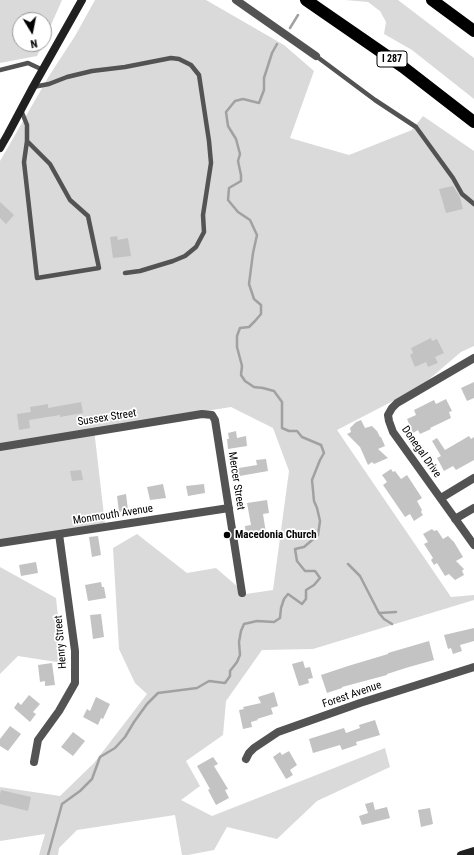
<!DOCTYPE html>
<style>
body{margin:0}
#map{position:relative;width:474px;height:855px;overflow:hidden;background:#fff;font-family:"Roboto Condensed",sans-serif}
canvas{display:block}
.north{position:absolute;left:12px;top:12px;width:40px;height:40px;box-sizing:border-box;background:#fff;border:1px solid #999;border-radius:50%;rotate:170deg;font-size:11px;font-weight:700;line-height:16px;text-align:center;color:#000}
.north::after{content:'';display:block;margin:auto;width:14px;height:18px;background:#000;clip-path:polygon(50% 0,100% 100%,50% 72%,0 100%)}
</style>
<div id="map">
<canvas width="474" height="855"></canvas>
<div class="north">N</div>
</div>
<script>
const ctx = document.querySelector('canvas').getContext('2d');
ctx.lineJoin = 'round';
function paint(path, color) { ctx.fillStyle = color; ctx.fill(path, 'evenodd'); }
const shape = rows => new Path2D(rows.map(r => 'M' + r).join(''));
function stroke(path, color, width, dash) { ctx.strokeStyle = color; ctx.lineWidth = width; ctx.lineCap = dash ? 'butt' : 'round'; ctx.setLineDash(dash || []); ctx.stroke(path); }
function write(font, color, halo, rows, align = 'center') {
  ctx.font = font + ' "Roboto Condensed",sans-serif'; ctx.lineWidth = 3.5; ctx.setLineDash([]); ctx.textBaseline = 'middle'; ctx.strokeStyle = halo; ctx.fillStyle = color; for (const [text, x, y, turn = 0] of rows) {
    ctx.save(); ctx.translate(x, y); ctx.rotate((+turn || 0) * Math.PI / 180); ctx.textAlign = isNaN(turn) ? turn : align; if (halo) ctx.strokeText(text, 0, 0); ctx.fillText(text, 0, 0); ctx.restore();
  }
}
paint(shape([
 [0,0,62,0,44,41,44,20,20,20,20,44,43,44,37,56,0,63],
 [95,0,206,0,284,45,314,71,290,138,349,155,412,130,423,116,474,151,474,346,461,352,420,387,337,430,451,597,474,595,474,600,313,649,262,650,226,701,223,735,186,761,200,786,181,800,212,816,385,748,390,767,317,801,277,839,227,827,214,850,188,855,182,855,175,815,77,830,59,848,58,855,39,855,45,834,0,841,0,787,60,796,94,763,147,694,135,683,119,649,113,548,137,534,187,573,216,568,246,594,273,590,289,471,273,428,231,407,94,429,105,524,0,540,0,161,49,76,75,36],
 [345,0,398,0,474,58,474,99,412,50,384,34,386,22,380,11,368,2],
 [0,567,56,598,63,663,18,656,0,674,0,676]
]), '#dadada');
stroke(shape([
 [290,28,298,15],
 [348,564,360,576,379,613,384,619,392,624],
 [379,613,396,612],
 [48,855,62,804,80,791,92,779,100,757,115,748,125,737,134,722,147,704,158,693,197,688,209,681,225,683,230,676,230,671,237,662,240,655,239,642,241,631,244,624,257,621,274,622,280,618,281,608,284,599,288,594,302,604,306,599,306,590,314,585,320,578,315,571,305,571,297,561,295,549,304,547,318,535,320,521,317,508,314,501,312,480,320,460,324,453,321,445,302,437,297,431,289,431,282,428,282,402,274,391,263,388,254,387,245,381,241,375,242,366,237,347,237,336,240,328,249,327,255,321,261,314,261,305,254,299,249,284,253,253,257,235,250,220,238,212,228,200,229,188,241,181,241,175,238,161,240,154,236,139,228,126,226,112,235,101,243,99,259,103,264,90,264,78,272,53,277,44]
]), '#a1a1a1', 2.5);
paint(shape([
 [453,186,460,197,463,209,446,213,439,189],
 [0,202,14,215,6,224,0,218],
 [117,236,118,240,128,238,131,256,113,258,110,237],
 [431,338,432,341,437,339,444,353,435,357,438,363,428,367,426,362,415,367,410,355,413,353,411,348],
 [474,382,474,398,467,401,461,388],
 [446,399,452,411,449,412,451,418,430,428,431,429,420,434,418,430,413,433,407,419,416,415,414,410,434,400,436,404],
 [81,402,83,413,60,417,60,415,29,420,30,428,19,430,17,414,31,412,30,407,48,404,48,408],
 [361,420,365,428,372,426,377,431,380,437,381,437,385,446,378,449,388,458,374,464,372,462,368,465,360,447,347,434,351,432,350,428,356,422],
 [236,431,237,438,246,436,247,446,228,449,227,439,229,439,228,433],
 [469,436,471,439,474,437,474,460,456,470,453,466,444,471,437,458,441,456,432,441,437,438,445,450],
 [266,459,268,471,234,477,233,469,257,465,256,460],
 [391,469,393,472,395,471,401,479,407,475,422,498,417,501,422,510,421,512,423,515,414,521,410,514,405,517,383,485,387,482,382,475],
 [81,470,83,480,72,481,70,471],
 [163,484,166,498,150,500,147,487],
 [204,484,205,493,188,496,186,486],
 [126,494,128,510,119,512,117,496],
 [267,500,269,513,263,514,266,533,246,536,245,526,251,525,247,503],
 [432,529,434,531,437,530,443,539,448,536,454,542,463,557,456,561,464,569,462,571,464,575,455,580,449,574,445,576,437,563,434,565,431,560,433,558,424,544,428,542,423,534],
 [98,536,101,555,92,557,89,537],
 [36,562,38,573,21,576,19,565],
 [101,582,102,587,104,587,106,598,88,601,85,585],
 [101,614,104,637,93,639,90,615],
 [474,628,474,641,460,645,462,651,453,654,451,648,448,649,444,635],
 [429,641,434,660,409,667,387,674,387,675,342,687,342,688,327,693,321,675,348,666,388,654,388,653],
 [303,661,305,668,310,667,313,678,308,679,309,683,299,686,292,664],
 [52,663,55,685,45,686,45,681,40,682,38,665],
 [274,692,278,706,271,708,273,714,257,719,258,720,251,722,252,727,243,729,239,710,244,709,243,707,261,703,258,697],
 [29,695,40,704,33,712,36,714,30,722,14,708,18,702,21,705],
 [96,697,110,704,103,719,101,718,98,725,83,717,87,709,90,711],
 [375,720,380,735,356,742,357,745,342,750,340,745,313,753,309,739,344,728,346,733,360,728,359,725],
 [10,726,21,734,8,751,0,746,0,739],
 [73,732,85,741,73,756,61,747],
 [289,751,297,765,290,770,293,775,286,779,273,757,280,752,282,755],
 [213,757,218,764,214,766,228,789,225,790,229,798,216,805,208,790,210,789,197,766],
 [1,790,31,797,28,811,0,804,0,794],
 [373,802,375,810,387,807,390,818,362,825,359,816,368,813,365,804],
 [430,808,433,824,421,827,418,810]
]), '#c3c3c3');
stroke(shape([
 [316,56,375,100,416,127,453,178,462,194,474,204],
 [0,70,28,63,43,70],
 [33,87,49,84,67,77,92,71,125,67,171,58,179,59,191,65,199,75,209,141,211,163,203,215,204,232,196,247,185,256,173,261,140,271,125,273],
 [21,110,27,125,27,141,24,162,37,278,99,268,88,216,70,200,50,164,27,141]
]), '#535353', 4.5);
stroke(shape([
 [236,0,316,56],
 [474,358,397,403,392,408,388,415,389,421,393,432,474,545],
 [0,447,202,414,212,415,215,420,242,593],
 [441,498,474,478],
 [455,519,474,508],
 [0,543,229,508],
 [246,759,249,753,254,748,278,732,360,703,474,667],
 [34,762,38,740,59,711,75,683,75,651,59,534]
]), '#535353', 8);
stroke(shape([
 [0,148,8,134,33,87,82,0],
 [461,855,474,851]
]), '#202020', 8);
stroke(shape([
 [306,0,403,67,474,122],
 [432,0,474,31]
]), '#000', 12);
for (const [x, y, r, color] of [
 [227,535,4,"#000"]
]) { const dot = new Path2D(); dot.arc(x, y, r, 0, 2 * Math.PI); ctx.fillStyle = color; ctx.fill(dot); stroke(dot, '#fff', 1.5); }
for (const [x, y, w] of [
 [392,59,30]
]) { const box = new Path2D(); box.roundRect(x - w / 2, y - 8, w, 16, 3); ctx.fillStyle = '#fff'; ctx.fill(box); stroke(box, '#000', 1); }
write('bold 10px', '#000', null, [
 ["I 287",392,59]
]);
write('11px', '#000', '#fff', [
 ["Sussex Street",107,418,-9],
 ["Donegal Drive",421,452,55],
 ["Mercer Street",236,481,81],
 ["Monmouth Avenue",113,515,-9],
 ["Henry Street",61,642,-95],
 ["Forest Avenue",352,695,-19]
]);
write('bold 11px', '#000', '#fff', [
 ["Macedonia Church",235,535]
], 'left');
</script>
